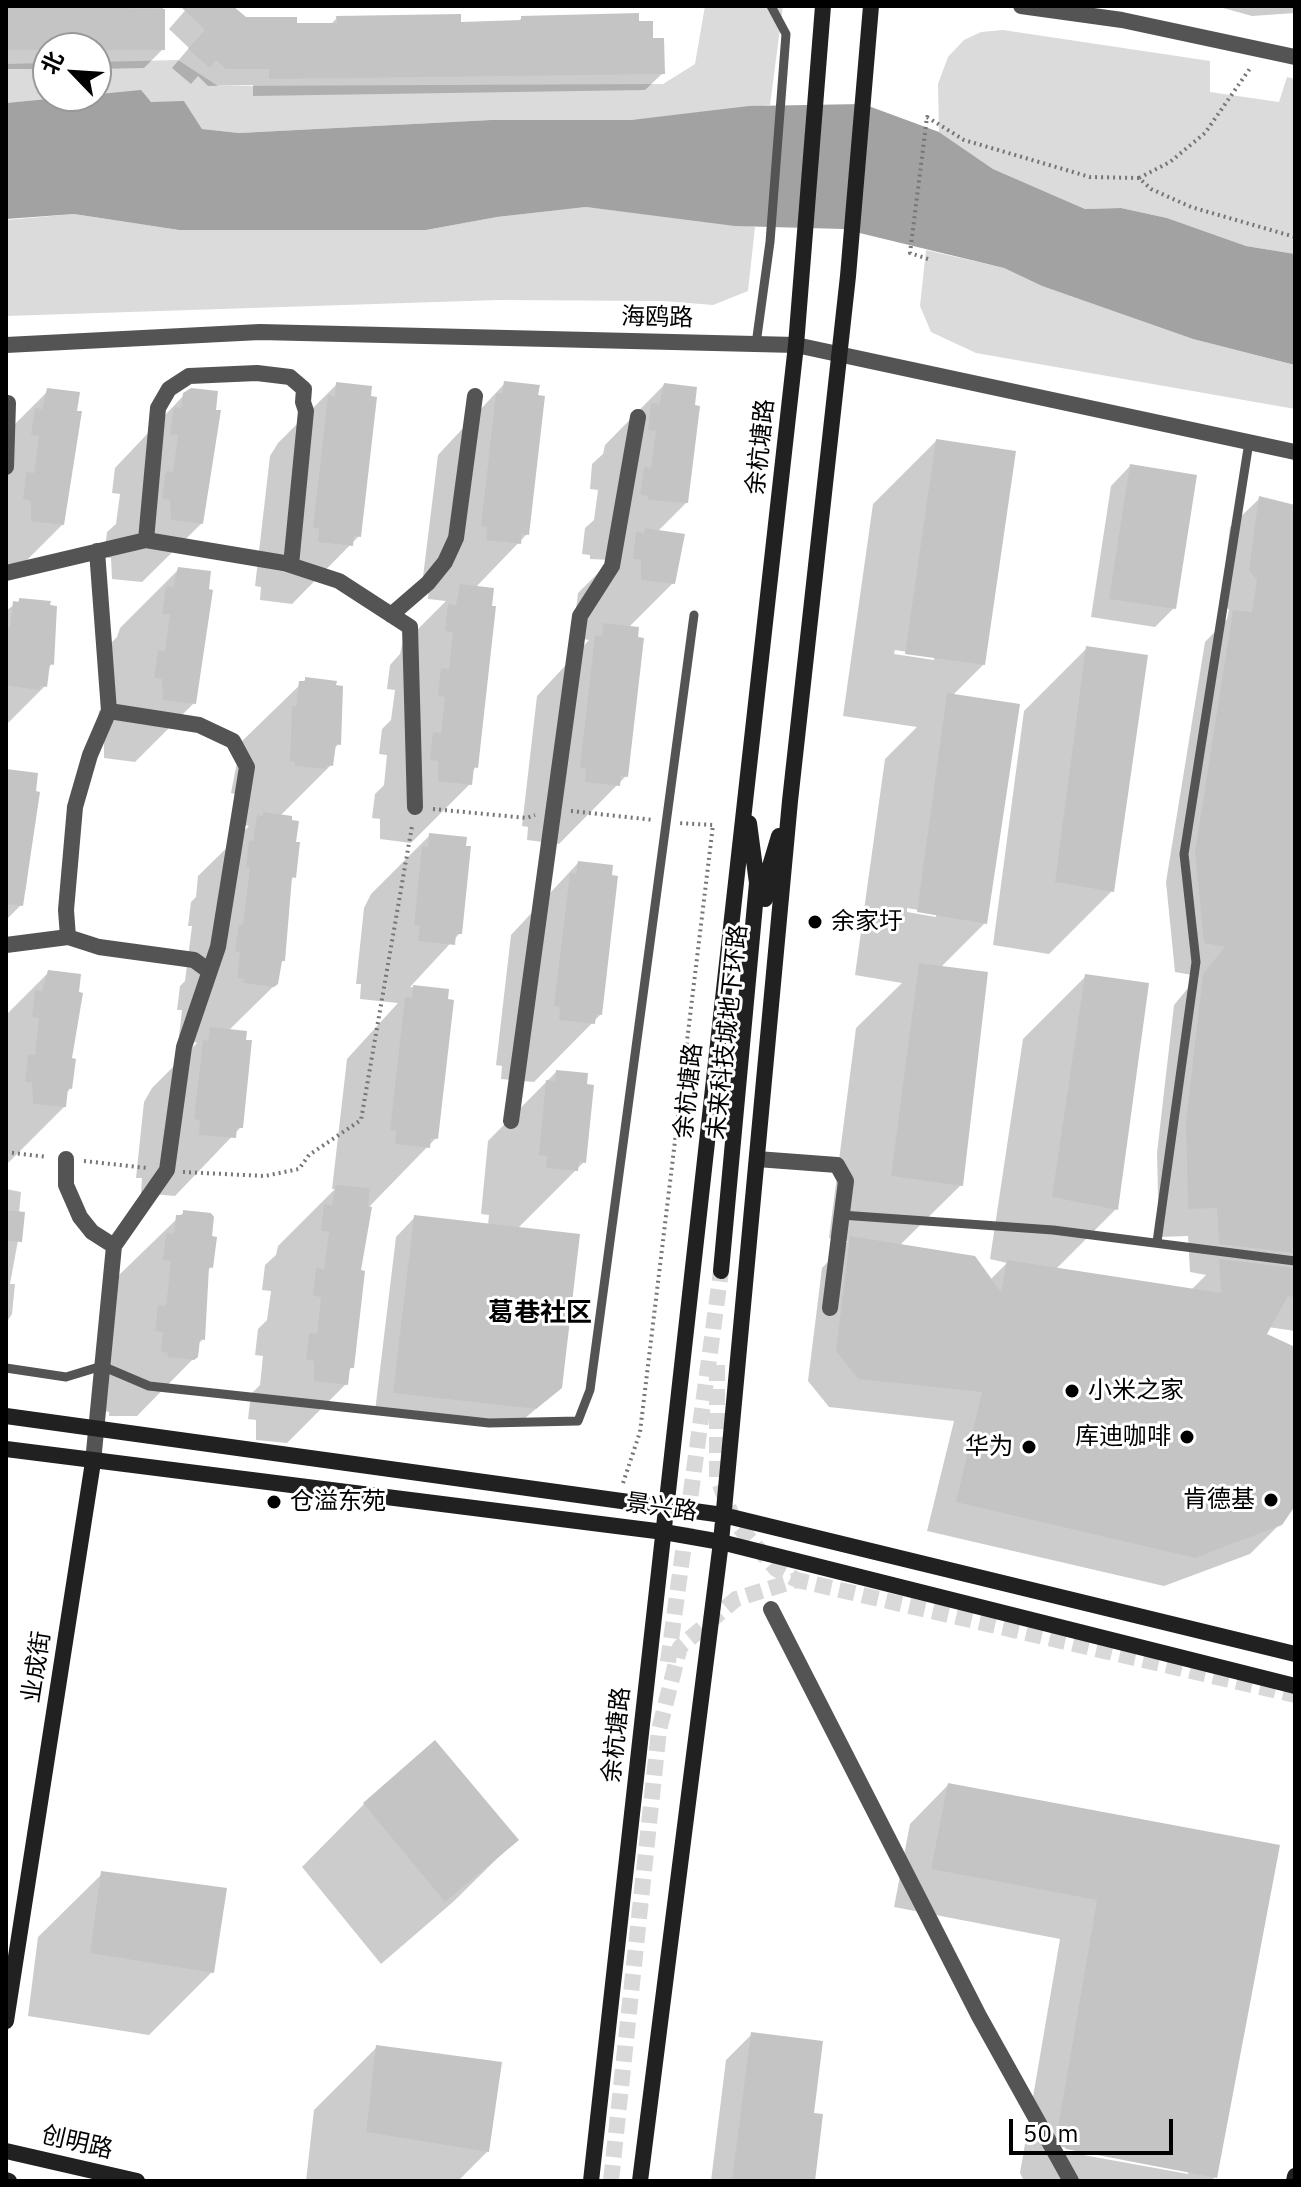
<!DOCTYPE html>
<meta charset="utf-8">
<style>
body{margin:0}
#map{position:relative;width:1301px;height:2187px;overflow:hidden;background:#fff;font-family:"IBM Plex Sans","Noto Sans SC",sans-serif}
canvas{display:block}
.frame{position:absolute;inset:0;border:8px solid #000;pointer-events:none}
.north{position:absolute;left:32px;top:32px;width:80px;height:80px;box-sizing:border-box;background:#fff;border:2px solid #999;border-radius:50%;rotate:295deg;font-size:22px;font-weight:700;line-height:32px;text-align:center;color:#000}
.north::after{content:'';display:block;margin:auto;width:28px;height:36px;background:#000;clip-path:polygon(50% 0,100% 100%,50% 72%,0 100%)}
.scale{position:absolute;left:1009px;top:2119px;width:164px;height:36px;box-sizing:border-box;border:4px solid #000;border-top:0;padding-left:10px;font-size:24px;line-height:28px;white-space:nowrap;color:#000;-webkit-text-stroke:6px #fff;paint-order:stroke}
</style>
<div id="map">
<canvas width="1301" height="2187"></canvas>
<div class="frame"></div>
<div class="north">北</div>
<div class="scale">50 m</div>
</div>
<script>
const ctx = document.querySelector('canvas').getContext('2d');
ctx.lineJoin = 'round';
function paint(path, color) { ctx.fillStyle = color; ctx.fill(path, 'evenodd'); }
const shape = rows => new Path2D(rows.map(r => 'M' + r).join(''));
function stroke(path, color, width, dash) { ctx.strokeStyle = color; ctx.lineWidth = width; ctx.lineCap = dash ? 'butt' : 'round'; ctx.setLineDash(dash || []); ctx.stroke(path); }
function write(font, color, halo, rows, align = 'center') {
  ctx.font = font + ' "IBM Plex Sans","Noto Sans SC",sans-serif'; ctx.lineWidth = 6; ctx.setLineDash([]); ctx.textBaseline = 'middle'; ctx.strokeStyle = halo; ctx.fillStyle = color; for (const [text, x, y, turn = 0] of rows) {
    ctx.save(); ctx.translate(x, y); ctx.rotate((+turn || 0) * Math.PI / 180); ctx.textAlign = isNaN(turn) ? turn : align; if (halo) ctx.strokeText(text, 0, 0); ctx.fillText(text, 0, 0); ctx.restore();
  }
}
paint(shape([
 [705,6,783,6,770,105,631,120,491,120,239,133,202,129,184,101,169,104,96,95,96,62,178,60,218,86,663,84,695,64],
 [1003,30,1210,61,1210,92,1279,102,1287,77,1295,79,1295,254,1246,246,1167,218,1121,208,1085,209,993,169,939,132,938,84,948,57,964,40,981,32],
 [48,63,48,96,82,96,6,103,6,64],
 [586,207,755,227,748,291,713,305,664,301,498,300,6,316,6,220,74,214,179,230,426,230,497,217],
 [926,250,1004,268,1042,286,1193,339,1295,365,1295,409,976,353,931,332,920,306]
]), '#dbdbdb');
paint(shape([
 [141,90,151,102,184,101,202,129,239,133,491,120,631,120,749,106,863,104,939,132,993,169,1085,209,1121,208,1167,218,1246,246,1295,254,1295,365,1193,339,1042,286,1004,268,843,229,735,226,586,207,497,217,426,230,179,230,74,214,6,219,6,103]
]), '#a2a2a2');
paint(shape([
 [6,6,163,6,163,49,144,68,96,69,96,48,48,48,48,69,6,69],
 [189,6,230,6,245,19,295,25,330,25,337,18,459,24,517,22,522,18,637,23,651,40,663,73,645,90,253,96,253,85,208,86,198,76,191,84,172,68,189,48,169,29],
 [1216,6,1295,6,1295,13,1252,16],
 [505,383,527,534,475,588,476,767,471,772,470,784,411,843,380,839,380,819,372,818,375,794,384,785,387,755,379,754,382,729,391,720,395,690,387,689,390,665,400,654,402,645,446,601,428,599,429,585,422,585,438,455],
 [337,384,359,536,292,604,260,600,261,587,255,586,270,456,278,443],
 [664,385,687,502,657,532,683,536,673,583,628,628,626,776,559,844,527,840,528,827,522,826,537,696,589,640,583,639,575,618,578,593,611,560,590,559,590,555,582,554,585,528,594,520,598,490,590,489,592,464,603,454,605,445],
 [48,391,63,524,6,581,6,433],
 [184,395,202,523,142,582,112,579,111,558,104,557,107,532,116,524,120,494,112,493,115,468],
 [936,441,984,664,952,696,985,923,940,968,961,1185,899,1246,990,1280,1007,1263,990,1259,1023,1039,1086,976,1116,1209,1056,1269,1191,1290,1206,1275,1190,1272,1188,1236,1159,1237,1157,1153,1174,1005,1198,976,1175,972,1166,882,1205,642,1227,619,1229,610,1221,600,1230,527,1260,498,1295,507,1295,1331,1268,1327,1264,1335,1295,1349,1295,1502,1280,1524,1250,1554,1164,1586,927,1531,954,1421,829,1407,808,1381,822,1268,848,1241,829,1238,856,1028,902,983,855,975,885,759,917,727,843,716,873,504],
 [895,650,934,656,934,660,894,654],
 [907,908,936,913,936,917,907,912],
 [1130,466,1174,608,1155,627,1091,617,1111,486],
 [179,569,194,703,135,762,104,758,104,737,96,736,99,711,108,703,107,647,117,637,120,628],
 [20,600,52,664,47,669,45,686,6,725,6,611],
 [1087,648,1112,891,1049,954,993,945,1024,711],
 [306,679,339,744,333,749,331,765,280,816,294,877,289,881,283,960,279,965,277,983,228,1031,241,1127,175,1196,141,1193,142,1178,136,1178,144,1102,152,1088,197,1043,179,1036,182,1010,177,1010,180,986,185,981,192,926,188,926,191,902,196,897,198,876,249,826,237,824,235,794,231,793,241,742],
 [6,771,37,794,26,887,21,905,6,920],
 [430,835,460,933,410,987,447,991,436,1138,368,1208,358,1272,352,1367,347,1372,346,1384,287,1443,256,1440,256,1420,248,1419,251,1394,260,1385,263,1356,255,1355,258,1329,267,1320,271,1291,262,1290,265,1265,276,1255,278,1246,335,1189,332,1189,347,1059,398,1003,360,999,361,984,356,984,364,908,371,894],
 [578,863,601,1014,534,1082,501,1079,502,1066,496,1065,511,935],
 [48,973,69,1060,71,1088,66,1093,65,1106,6,1165,6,1015],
 [556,1072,584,1162,517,1229,561,1387,515,1427,375,1411,396,1237,415,1217,488,1226,489,1215,481,1214,488,1141],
 [6,1189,21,1192,19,1213,23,1213,10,1284,15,1284,12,1314,6,1323],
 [184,1212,211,1267,206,1272,203,1339,198,1344,196,1356,137,1416,109,1416,109,1412,103,1411,118,1276],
 [948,1785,1277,1847,1215,2177,1210,2181,1024,2181,1020,2173,1060,1939,894,1907,910,1824],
 [1057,2146,1188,2170,1188,2174,1056,2150],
 [364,1804,516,1840,453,1902,381,1964,302,1867],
 [102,1874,212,1972,149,2035,28,2016,38,1937],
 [752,2034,812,2115,813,2181,711,2181,726,2060],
 [377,2047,488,2151,458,2181,306,2181,314,2110]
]), '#0003');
paint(shape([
 [6,6,165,9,165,50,6,50],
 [180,6,233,6,246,17,297,17,297,23,337,23,336,16,461,14,461,22,521,20,521,16,639,13,639,21,653,21,653,38,664,38,665,74,269,79,269,69,226,69,216,60,210,68,188,49,205,30],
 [504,381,540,385,538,395,545,396,529,535,522,534,521,544,486,540,487,527,481,526,496,393,502,394],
 [336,382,372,386,371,396,377,397,361,537,354,536,353,546,318,542,319,528,313,528,328,395,335,396],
 [664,383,697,387,695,405,700,406,688,503,648,500,648,496,640,495,644,467,651,468,656,431,648,430,651,403,659,404],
 [47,388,80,392,77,411,82,411,64,525,31,521,31,501,23,499,26,472,34,473,39,436,31,435,35,408,42,409],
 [191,388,218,391,216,410,221,410,203,524,171,520,170,500,162,498,166,471,173,472,178,435,170,434,174,407,181,408,183,393],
 [936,439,1016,451,985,665,905,654],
 [1130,464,1197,475,1176,609,1109,599],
 [1259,496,1295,505,1295,1253,1219,1244,1217,1208,1188,1209,1186,1122,1203,974,1225,947,1204,943,1195,852,1233,610,1252,612,1257,580,1249,570],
 [645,528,685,534,675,584,641,580,641,560,633,559,636,532,644,533],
 [178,567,211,571,209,589,213,590,196,704,163,700,162,679,154,678,158,650,165,651,170,614,162,614,166,586,173,587],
 [460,584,494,588,492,606,496,606,478,768,474,767,472,785,438,781,438,761,430,760,433,732,441,733,445,697,438,696,441,668,449,669,453,632,445,631,448,604,456,605],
 [19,598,51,601,50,605,57,606,54,665,50,664,47,687,41,686,40,690,9,686,6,682,6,627,10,627,13,601,19,602],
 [603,623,639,627,638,637,644,638,628,777,621,776,620,786,585,782,586,769,580,768,595,635,602,636],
 [1086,646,1148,655,1114,892,1055,882],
 [305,677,337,681,336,685,343,686,341,745,336,744,333,766,327,765,326,769,295,766,295,762,290,761,292,706,296,706,299,681,305,681],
 [947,693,1020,704,987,924,917,912],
 [6,769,38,773,36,791,40,792,23,906,6,904],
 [263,812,292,816,292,820,299,821,296,842,300,842,296,878,292,877,285,961,282,961,278,984,274,987,243,983,244,979,237,978,240,952,235,951,239,925,243,925,250,868,246,867,249,841,253,841,257,815,263,816],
 [429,833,467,837,466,846,471,846,462,934,456,934,455,945,418,941,420,926,414,925,422,846,428,847],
 [578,861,613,865,612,875,618,876,602,1015,596,1014,595,1024,559,1020,560,1007,554,1006,570,873,576,874],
 [919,963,988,972,963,1186,891,1176],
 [48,970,81,974,79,992,83,993,72,1058,76,1059,72,1089,68,1088,66,1107,33,1104,32,1082,25,1082,28,1054,35,1055,39,1018,32,1017,35,990,42,991],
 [1085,974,1149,983,1118,1210,1052,1197],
 [413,985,449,989,448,999,454,1000,438,1139,431,1138,430,1148,395,1144,396,1131,390,1130,405,997,412,998],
 [210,1027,247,1031,246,1040,252,1040,243,1128,237,1128,236,1138,199,1135,200,1120,194,1119,203,1040,208,1041],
 [556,1070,588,1073,587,1084,594,1085,586,1163,579,1162,578,1171,546,1168,547,1156,539,1155,546,1080,555,1081],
 [336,1185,370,1188,368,1206,372,1207,361,1270,365,1271,354,1368,350,1368,348,1385,314,1381,314,1361,306,1360,309,1333,317,1334,321,1297,313,1296,316,1268,324,1269,329,1232,321,1231,324,1204,332,1205],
 [6,1210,25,1212,22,1242,6,1241],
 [183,1210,211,1213,214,1217,212,1236,217,1237,213,1268,209,1267,205,1340,200,1339,198,1357,194,1360,167,1357,168,1353,161,1352,163,1332,155,1331,158,1305,166,1306,171,1261,163,1260,166,1233,174,1234,176,1215,183,1215],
 [414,1215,580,1234,562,1388,536,1409,393,1393],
 [850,1236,975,1256,1001,1292,1007,1260,1221,1293,1219,1259,1295,1268,1295,1298,1288,1296,1267,1334,1295,1347,1295,1506,1282,1525,1195,1558,956,1502,982,1392,858,1379,836,1351],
 [435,1740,519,1840,445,1902,363,1803],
 [948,1783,1280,1845,1217,2178,1066,2149,1057,2134,1097,1900,931,1869],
 [101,1871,227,1888,214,1973,90,1953],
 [751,2032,823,2041,814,2113,823,2114,815,2181,732,2181],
 [376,2045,502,2062,489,2152,366,2132]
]), '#c4c4c4');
stroke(shape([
 [717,1365,717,1477,734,1521,776,1569,797,1580],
 [668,1662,721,1271],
 [611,2181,659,1730,680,1647,736,1599,797,1580,1295,1695]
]), '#d9d9d9', 16, [16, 8]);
stroke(shape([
 [1139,178,1170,162,1205,133,1251,67],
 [928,259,910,253,927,117,964,140,1090,177,1139,178,1151,189,1191,207,1295,237],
 [433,809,527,818,535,815],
 [571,811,654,820],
 [6,1152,47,1157],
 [84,1161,147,1168],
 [183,1172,265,1176,299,1169,309,1155,361,1120,412,826],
 [623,1483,640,1432,713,825,678,823]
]), '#767676', 4, [2, 4]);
stroke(shape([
 [756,344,770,242,786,34,771,6],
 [841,1215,1053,1230,1295,1261],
 [1157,1242,1196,962,1184,854,1249,442],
 [6,1368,66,1377,102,1366,149,1386,489,1423,578,1421,590,1390,694,615]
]), '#545454', 9);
stroke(shape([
 [1021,6,1122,20,1295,57],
 [6,345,260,332,796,345,1295,452],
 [6,467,8,403],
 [146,540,158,408,169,389,189,376,257,373,290,377,304,389,303,402,306,411,291,565],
 [6,573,146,540,284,563,339,581,410,627,415,807],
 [391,615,428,583,445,562,456,538,475,396],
 [109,711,90,755,75,807,66,910,68,937,99,947,194,960,209,971],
 [6,945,68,937],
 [511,1121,580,616,612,566,638,417],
 [66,1159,66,1185,80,1217,92,1232,114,1246],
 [757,1159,837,1165,846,1181,830,1308],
 [93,1462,114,1246,167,1170,184,1047,218,947,247,767,233,741,199,725,109,711,97,551],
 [771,1609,979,2016,1071,2181]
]), '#545454', 16);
stroke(shape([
 [765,899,767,876,779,836],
 [721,1271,757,883,749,823],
 [6,1416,723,1515,1295,1654],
 [6,1449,664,1532,721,1542,1295,1686],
 [6,2021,93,1462],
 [6,2151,137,2181],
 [6,2180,9,2181],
 [591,2181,796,345,823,6],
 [640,2181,721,1542,790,801,848,276,871,6],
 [1294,2181,1295,2176]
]), '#212121', 16);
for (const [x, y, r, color] of [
 [815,922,8,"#000"],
 [1072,1391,8,"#000"],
 [1187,1437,8,"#000"],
 [1029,1447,8,"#000"],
 [1271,1500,8,"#000"],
 [274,1502,8,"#000"]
]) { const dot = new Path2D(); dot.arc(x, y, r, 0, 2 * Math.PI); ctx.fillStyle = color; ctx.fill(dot); stroke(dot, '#fff', 3); }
write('24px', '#000', '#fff', [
 ["海鸥路",657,318,1],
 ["余杭塘路",761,447,-84],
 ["未来科技城地下环路",728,1032,-84],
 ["余杭塘路",689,1091,-84],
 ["景兴路",661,1508,8],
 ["业成街",37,1667,-81],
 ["余杭塘路",617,1735,-84],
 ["创明路",77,2143,13]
]);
write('24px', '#000', '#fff', [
 ["余家圩",831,922],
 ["小米之家",1088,1391],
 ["库迪咖啡",1171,1437,"right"],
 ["华为",1013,1447,"right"],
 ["肯德基",1255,1500,"right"],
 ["仓溢东苑",290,1502]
], 'left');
write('bold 26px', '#000', '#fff', [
 ["葛巷社区",540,1313]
]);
</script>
